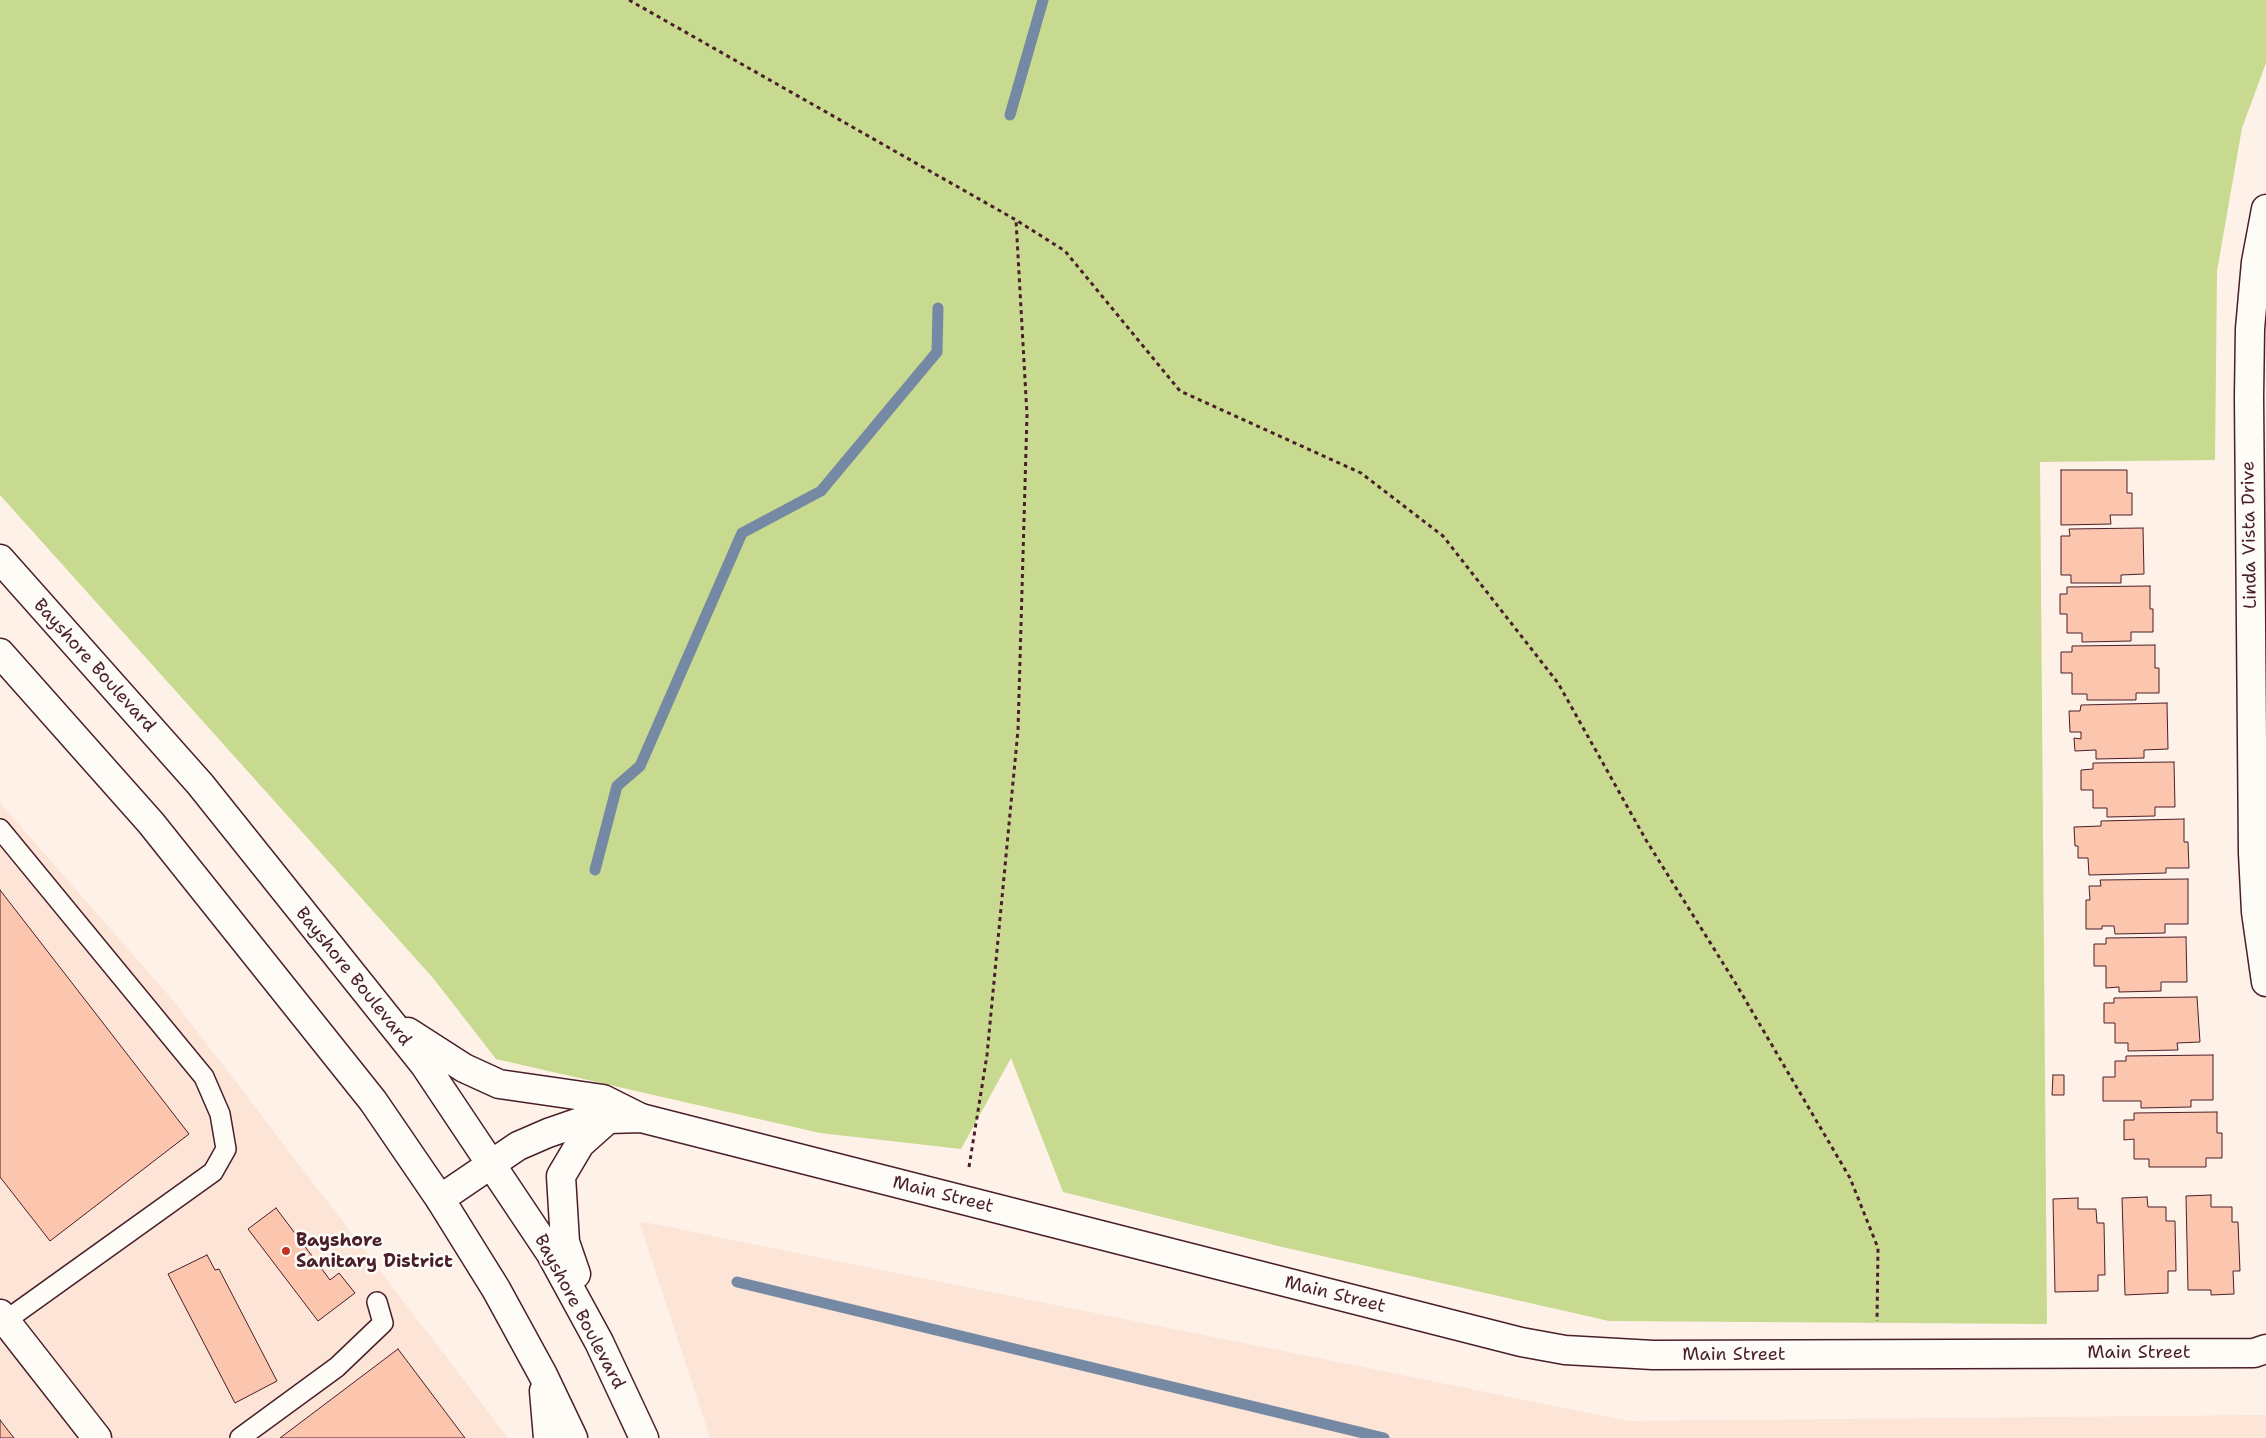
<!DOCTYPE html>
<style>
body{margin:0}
canvas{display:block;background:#fdf1e8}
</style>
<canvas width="2266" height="1438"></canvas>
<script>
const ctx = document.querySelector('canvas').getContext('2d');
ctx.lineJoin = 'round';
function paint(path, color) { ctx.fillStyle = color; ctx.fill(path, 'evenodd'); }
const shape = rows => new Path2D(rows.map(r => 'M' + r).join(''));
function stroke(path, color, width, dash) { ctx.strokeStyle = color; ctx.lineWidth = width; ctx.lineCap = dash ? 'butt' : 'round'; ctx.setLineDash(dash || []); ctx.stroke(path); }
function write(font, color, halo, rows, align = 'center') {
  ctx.font = font + ' "Shantell Sans",sans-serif'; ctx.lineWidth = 5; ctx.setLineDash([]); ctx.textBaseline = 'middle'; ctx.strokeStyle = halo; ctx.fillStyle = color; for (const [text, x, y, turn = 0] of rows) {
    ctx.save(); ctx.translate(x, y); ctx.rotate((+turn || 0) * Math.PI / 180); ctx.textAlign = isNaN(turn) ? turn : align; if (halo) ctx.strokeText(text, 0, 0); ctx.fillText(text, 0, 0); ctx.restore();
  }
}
paint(shape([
 [0,803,177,1005,508,1438,0,1438],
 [639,1221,1629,1421,2266,1415,2266,1438,710,1438]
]), '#fce4d6');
paint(shape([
 [0,0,2266,0,2266,63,2242,128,2217,271,2215,460,2040,462,2047,1324,1609,1321,1278,1246,1063,1192,1011,1058,961,1149,820,1133,496,1059,433,978,0,495]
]), '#c8da8f');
stroke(shape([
 [1010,115,1043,0],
 [595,870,617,786,640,766,742,533,821,491,937,352,938,308],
 [737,1282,1384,1438]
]), '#7689a4', 11);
const building = shape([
 [2061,470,2127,470,2127,493,2132,493,2132,515,2110,515,2111,524,2061,525,2061,470],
 [2143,528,2144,574,2121,575,2121,583,2071,583,2071,575,2061,575,2061,536,2070,536,2069,529,2143,528],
 [2150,586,2150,609,2153,609,2153,632,2131,632,2131,641,2082,642,2082,633,2067,633,2067,614,2060,614,2060,594,2067,594,2067,587,2150,586],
 [2155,645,2155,668,2159,668,2159,693,2136,693,2136,700,2087,700,2087,694,2072,694,2072,673,2061,673,2061,652,2072,652,2072,646,2155,645],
 [2167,703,2168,749,2144,750,2144,758,2096,759,2096,750,2075,751,2074,738,2081,739,2081,732,2070,732,2069,711,2080,711,2081,705,2167,703],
 [2174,762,2175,807,2155,807,2155,816,2107,817,2107,808,2093,808,2093,790,2081,790,2081,770,2093,769,2093,763,2174,762],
 [2184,819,2184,842,2188,842,2189,868,2166,868,2166,873,2089,875,2088,858,2078,858,2078,846,2075,846,2074,827,2101,826,2101,821,2184,819],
 [2188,879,2188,924,2165,924,2165,933,2115,934,2114,926,2102,926,2102,929,2086,929,2086,900,2090,900,2089,886,2101,886,2100,880,2188,879],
 [0,890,189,1134,50,1241,0,1177,0,890],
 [2186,937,2187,982,2161,982,2161,991,2119,992,2119,987,2106,988,2106,966,2094,966,2094,944,2106,944,2106,938,2186,937],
 [2197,997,2200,1042,2177,1043,2178,1050,2128,1051,2128,1043,2115,1043,2115,1023,2104,1023,2104,1003,2114,1003,2114,998,2197,997],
 [2213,1055,2213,1100,2191,1100,2191,1107,2141,1108,2141,1101,2103,1101,2103,1077,2115,1077,2115,1061,2126,1061,2126,1056,2213,1055],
 [2053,1075,2064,1075,2064,1095,2052,1095,2053,1075],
 [2217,1112,2217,1133,2222,1133,2222,1158,2206,1158,2206,1167,2149,1167,2149,1159,2134,1159,2134,1139,2124,1140,2124,1120,2134,1120,2134,1113,2217,1112],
 [2211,1195,2211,1207,2232,1207,2232,1222,2238,1222,2240,1271,2233,1271,2234,1294,2211,1295,2211,1290,2188,1290,2186,1196,2211,1195],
 [2147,1197,2148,1207,2166,1207,2166,1221,2175,1221,2176,1271,2168,1271,2168,1293,2125,1295,2122,1198,2147,1197],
 [2078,1198,2078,1209,2096,1209,2097,1223,2104,1223,2105,1275,2098,1275,2098,1291,2055,1292,2053,1199,2078,1198],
 [276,1208,330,1280,339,1273,355,1293,318,1321,248,1229,276,1208],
 [207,1255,215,1270,219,1269,277,1381,235,1403,168,1274,207,1255],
 [398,1349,465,1438,280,1438,398,1349],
 [0,1420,14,1438,0,1438,0,1420]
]);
paint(building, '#fbc6ad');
stroke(building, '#4a1f2b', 1);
const service = shape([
 [0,829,204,1077,220,1114,226,1149,213,1172,5,1321],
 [240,1438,337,1367,383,1323,377,1302]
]);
const minor = shape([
 [2266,209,2256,262,2250,329,2249,397,2253,853,2256,912,2266,982],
 [440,1199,518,1146,548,1133,577,1123,608,1119,641,1118,1521,1342,1565,1350,1653,1355,2254,1353,2266,1349],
 [0,1314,97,1438]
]);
const primary = shape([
 [0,559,200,784,424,1064,551,1254,599,1342,644,1438],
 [0,653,151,823,373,1101,440,1199,496,1289,543,1375,573,1438],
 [408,1032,464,1068,499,1084,603,1099,641,1118],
 [576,1274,565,1242,561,1176,580,1144,608,1119],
 [544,1391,548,1438]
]);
stroke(service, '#4a1f2b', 22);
stroke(minor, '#4a1f2b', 31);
stroke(primary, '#4a1f2b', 31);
stroke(shape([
 [629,0,1016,220,1065,251,1180,391,1361,473,1443,536,1558,683,1646,840,1736,984,1850,1178,1878,1248,1877,1321],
 [969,1167,987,1055,1018,730,1027,415,1016,220]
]), '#4a1f2b', 3, [4, 4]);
stroke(service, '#fdfcf7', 19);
stroke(minor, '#fdfcf7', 28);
stroke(primary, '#fdfcf7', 28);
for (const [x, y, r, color] of [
 [286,1251,5,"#c8321e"]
]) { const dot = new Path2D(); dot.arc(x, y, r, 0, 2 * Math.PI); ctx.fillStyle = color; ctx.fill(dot); stroke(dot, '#fdfcf7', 2); }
write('18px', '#4a1f2b', '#fdfcf7', [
 ["Linda Vista Drive",2250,535,-91],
 ["Bayshore Boulevard",94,666,48],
 ["Bayshore Boulevard",353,977,51],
 ["Main Street",943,1195,14],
 ["Main Street",1335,1295,14],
 ["Bayshore Boulevard",579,1312,62],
 ["Main Street",2139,1353],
 ["Main Street",1734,1355]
]);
write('bold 18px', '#4a1f2b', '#fdfcf7', [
 ["Bayshore",296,1241],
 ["Sanitary District",296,1262]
], 'left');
</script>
